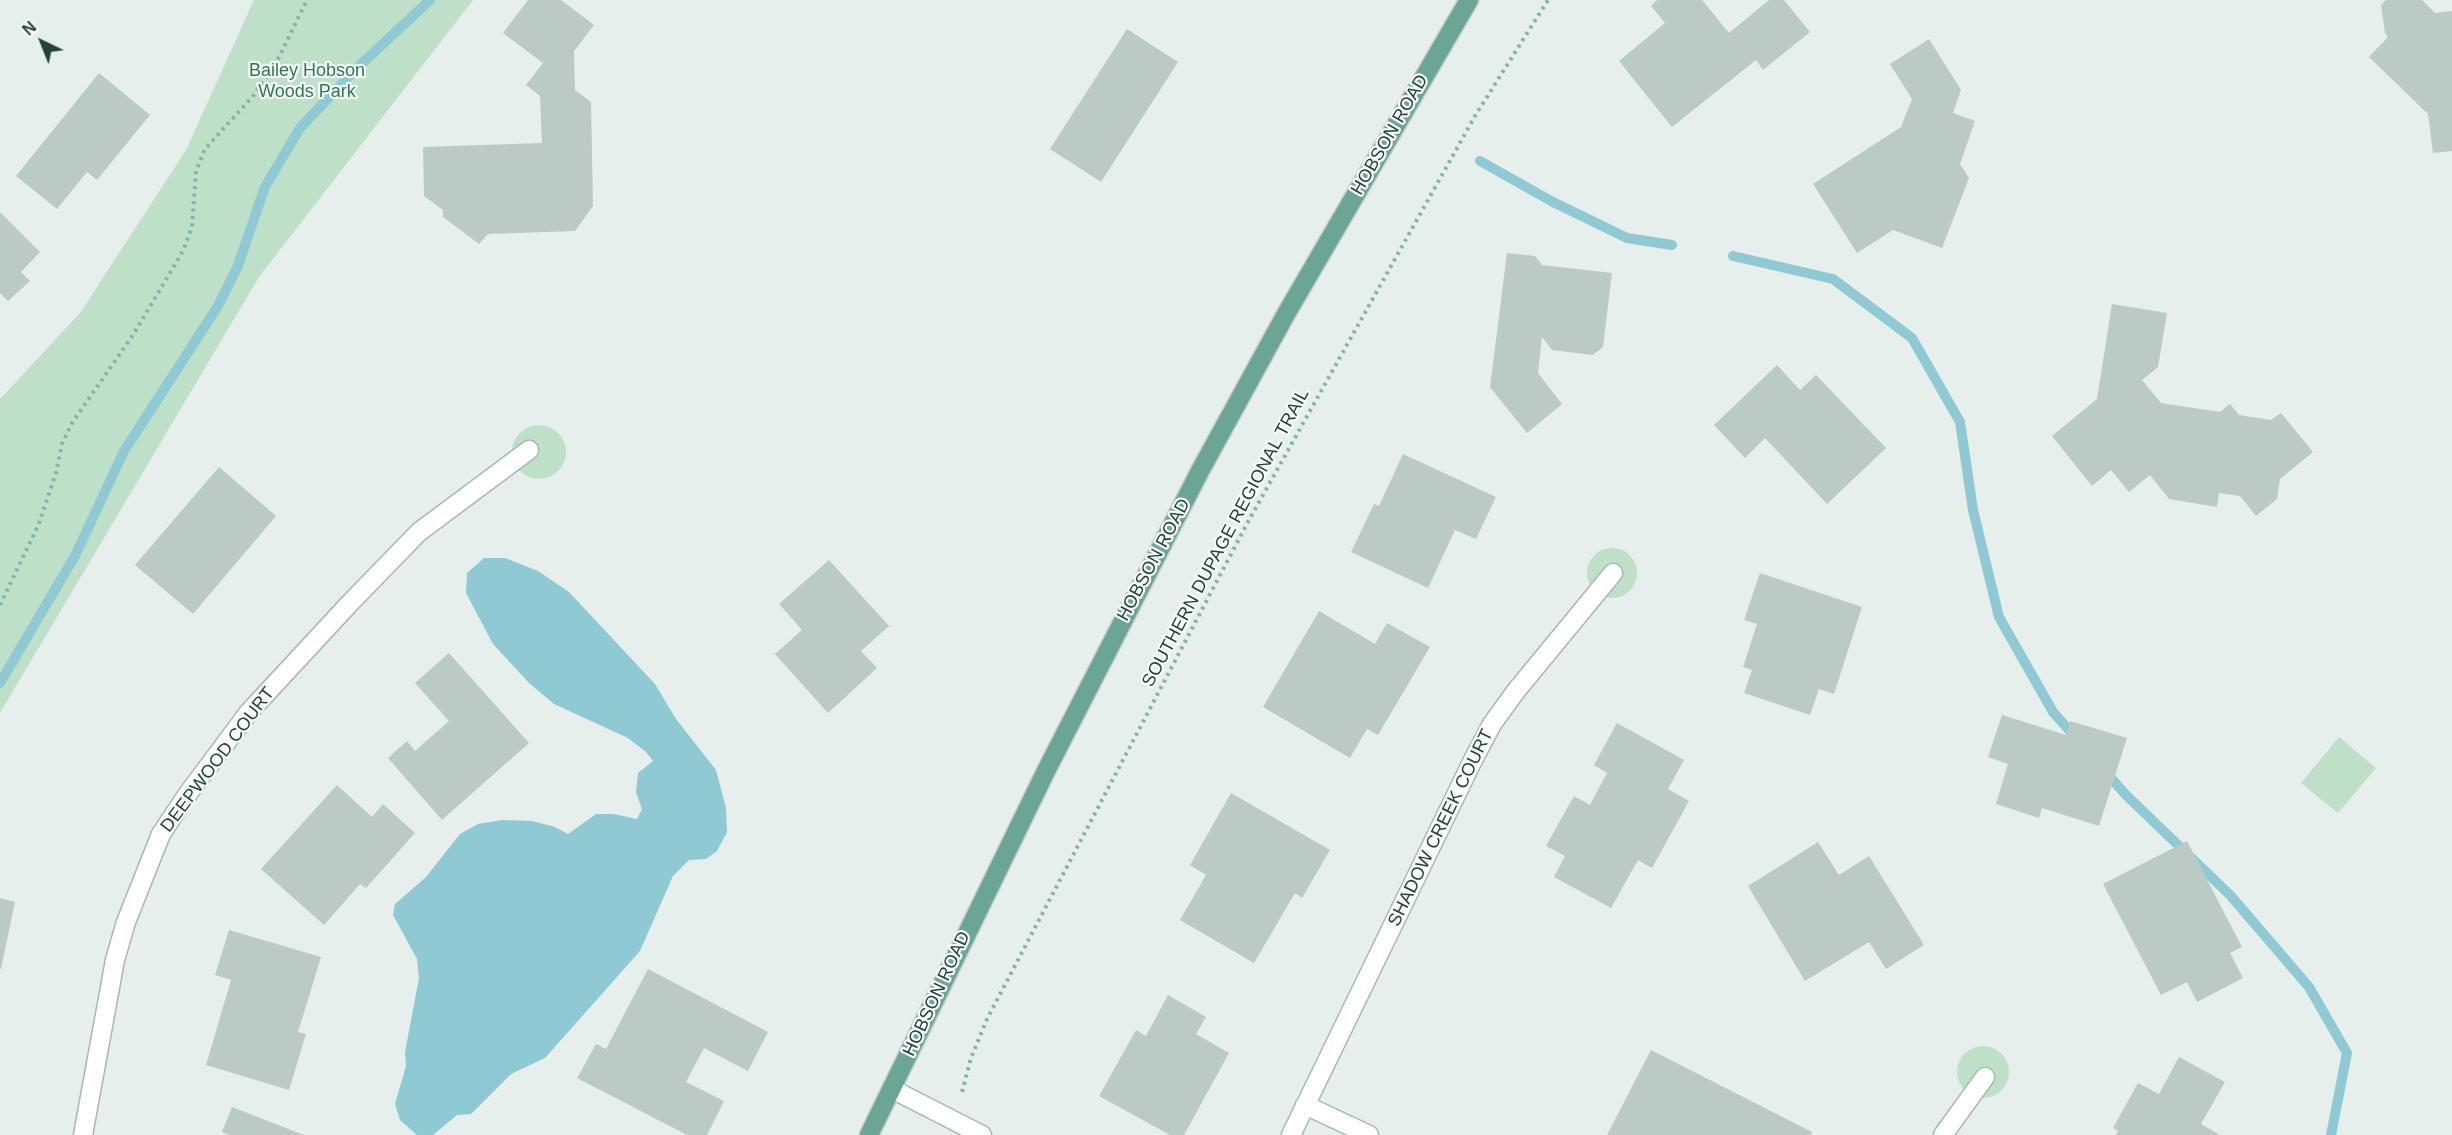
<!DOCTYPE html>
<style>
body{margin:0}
#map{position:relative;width:2452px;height:1135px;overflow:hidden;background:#e6efeb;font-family:Helvetica,sans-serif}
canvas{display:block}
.north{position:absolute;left:12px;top:12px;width:60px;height:60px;-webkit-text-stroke:4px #f7fbf9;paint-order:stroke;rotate:317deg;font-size:16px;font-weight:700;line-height:24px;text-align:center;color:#24423a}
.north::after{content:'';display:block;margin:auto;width:21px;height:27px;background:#24423a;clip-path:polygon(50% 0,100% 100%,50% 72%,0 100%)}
</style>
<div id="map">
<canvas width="2452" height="1135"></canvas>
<div class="north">N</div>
</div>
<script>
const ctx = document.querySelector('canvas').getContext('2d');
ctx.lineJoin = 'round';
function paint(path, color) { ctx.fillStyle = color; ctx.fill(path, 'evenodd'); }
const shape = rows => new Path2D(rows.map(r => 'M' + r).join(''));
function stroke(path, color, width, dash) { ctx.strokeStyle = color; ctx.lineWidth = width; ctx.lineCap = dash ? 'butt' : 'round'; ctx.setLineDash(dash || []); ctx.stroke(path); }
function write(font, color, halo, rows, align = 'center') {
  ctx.font = font + ' Helvetica,sans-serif'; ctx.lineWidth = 4.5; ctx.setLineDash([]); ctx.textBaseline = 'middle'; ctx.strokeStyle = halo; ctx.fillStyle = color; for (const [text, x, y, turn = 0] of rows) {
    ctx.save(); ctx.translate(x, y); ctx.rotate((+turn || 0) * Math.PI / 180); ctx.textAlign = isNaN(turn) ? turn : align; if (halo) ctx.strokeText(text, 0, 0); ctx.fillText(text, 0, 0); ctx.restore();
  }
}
paint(shape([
 [254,0,473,0,259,277,0,713,0,399,80,313,186,150],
 '512 452a27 27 0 1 1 54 0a27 27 0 1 1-54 0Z',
 '1587 573a25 25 0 1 1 50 0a25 25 0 1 1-50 0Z',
 [2339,737,2376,768,2338,813,2301,783],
 '1957 1072a26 26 0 1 1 52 0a26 26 0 1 1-52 0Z'
]), '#bfe0c8');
paint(shape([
 [484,558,505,558,538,571,569,592,655,684,676,719,716,770,726,808,727,832,717,851,706,859,689,860,673,876,640,951,545,1058,511,1074,471,1114,457,1115,433,1135,417,1135,400,1120,395,1104,406,1066,405,1052,419,978,417,959,393,915,395,904,426,877,460,834,478,824,502,820,532,821,555,827,568,834,596,814,614,814,637,819,642,809,636,792,638,773,653,761,646,752,628,738,554,704,529,683,493,644,466,593,467,573]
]), '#8ec9d4');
stroke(shape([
 [1480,161,1553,202,1627,238,1672,245],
 [1733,256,1833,279,1912,338,1960,422,1973,510,1999,617,2053,712,2076,738],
 [0,683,76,554,124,451,218,306,237,268,265,187,300,128,358,67,430,0],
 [2104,770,2126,795,2230,895,2309,987,2347,1053,2331,1135]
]), '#8ec9d4', 10);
paint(shape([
 [528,0,561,0,594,25,574,51,575,90,591,102,593,206,575,231,488,234,479,244,443,217,443,210,424,196,423,147,542,143,540,96,526,85,543,63,503,33],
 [1657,0,1702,0,1729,33,1769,0,1784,0,1810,32,1763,70,1756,60,1672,127,1619,61,1665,23,1651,6],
 [2386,0,2422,0,2435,13,2452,11,2452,151,2433,153,2428,114,2369,57,2388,37,2385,33,2381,5],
 [1127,29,1178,62,1101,182,1050,149],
 [1929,39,1961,90,1953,113,1975,121,1960,164,1969,178,1942,248,1893,230,1857,253,1813,184,1901,127,1912,99,1890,64],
 [99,73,150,115,97,180,87,172,57,209,16,176],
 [0,212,40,252,21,272,30,281,8,301,0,293],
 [1507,253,1535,256,1542,265,1612,273,1603,347,1593,355,1552,350,1542,337,1538,373,1562,404,1527,433,1490,387],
 [2112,304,2167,313,2158,367,2142,380,2161,403,2220,412,2230,404,2239,415,2271,420,2281,413,2313,452,2280,479,2277,499,2256,516,2240,496,2219,493,2217,507,2169,499,2150,475,2129,492,2111,470,2092,486,2052,436,2097,399],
 [1777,365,1800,390,1816,375,1886,448,1827,504,1765,438,1745,458,1714,425],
 [1403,454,1496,497,1476,539,1455,530,1428,588,1351,552,1374,504,1379,506],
 [219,467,276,516,193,614,135,565],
 [829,560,889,626,861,651,877,668,828,713,775,654,802,630,779,604],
 [1760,573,1862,607,1834,694,1819,689,1810,715,1744,693,1752,670,1743,667,1757,624,1744,620],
 [1319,611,1375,644,1387,623,1430,647,1378,735,1367,729,1350,758,1263,707],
 [449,653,529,743,442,820,388,758,407,741,415,751,449,721,415,683],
 [2002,715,2066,735,2070,721,2127,738,2099,826,2042,808,2039,818,1996,804,2008,764,1988,757],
 [1617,723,1684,760,1668,789,1689,801,1652,868,1638,860,1611,908,1554,877,1565,856,1546,846,1574,796,1590,805,1607,773,1594,765],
 [337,785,372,817,383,804,415,833,366,888,360,884,324,925,261,869],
 [1231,793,1330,850,1302,898,1295,893,1254,963,1180,920,1206,875,1190,865],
 [2187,841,2242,947,2230,953,2243,978,2197,1002,2187,982,2161,995,2103,884],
 [1818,842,1839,875,1869,856,1924,945,1886,969,1869,942,1805,981,1748,886],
 [0,898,15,902,1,969,0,969],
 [229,930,321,957,298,1032,306,1034,289,1090,206,1065,231,980,215,975],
 [648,969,768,1032,748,1071,704,1048,686,1082,724,1101,707,1135,687,1135,577,1078,596,1044,606,1049],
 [1168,995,1206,1017,1196,1034,1229,1053,1184,1135,1170,1135,1099,1096,1136,1030,1146,1036],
 [1651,1050,1812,1132,1811,1135,1607,1135],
 [2179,1057,2225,1082,2201,1124,2220,1135,2116,1135,2118,1131,2113,1128,2138,1083,2159,1094],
 [232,1107,304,1135,230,1135,222,1132]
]), '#bbcac4');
const minor = shape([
 [892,1089,982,1135],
 [1305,1105,1369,1135],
 [83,1135,115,960,126,922,161,834,187,795,249,712,350,603,419,532,529,450],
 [1291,1135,1472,762,1492,724,1516,691,1613,573],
 [1943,1135,1985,1077]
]);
const major = shape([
 [869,1135,1046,771,1200,471,1286,314,1469,0]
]);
stroke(minor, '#a8b8b2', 21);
stroke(major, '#c2cac8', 21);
stroke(shape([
 [0,605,38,526,56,473,62,444,72,423,133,335,183,251,192,227,196,171,205,149,254,95,278,59,307,0],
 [962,1092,971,1058,987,1019,1249,520,1475,116,1548,0]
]), '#86b3a5', 4, [3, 4.5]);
stroke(minor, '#fff', 18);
stroke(major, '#6aa596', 18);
write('18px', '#2d7a4b', '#f7fbf9', [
 ["Bailey Hobson",307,71],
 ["Woods Park",307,92]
]);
write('18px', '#24423a', '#f7fbf9', [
 ["HOBSON ROAD",1390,135,-60],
 ["SOUTHERN DUPAGE REGIONAL TRAIL",1226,538,-62],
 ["HOBSON ROAD",1154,560,-62],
 ["DEEPWOOD COURT",218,760,-53],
 ["SHADOW CREEK COURT",1441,828,-64],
 ["HOBSON ROAD",937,994,-65]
]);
</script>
